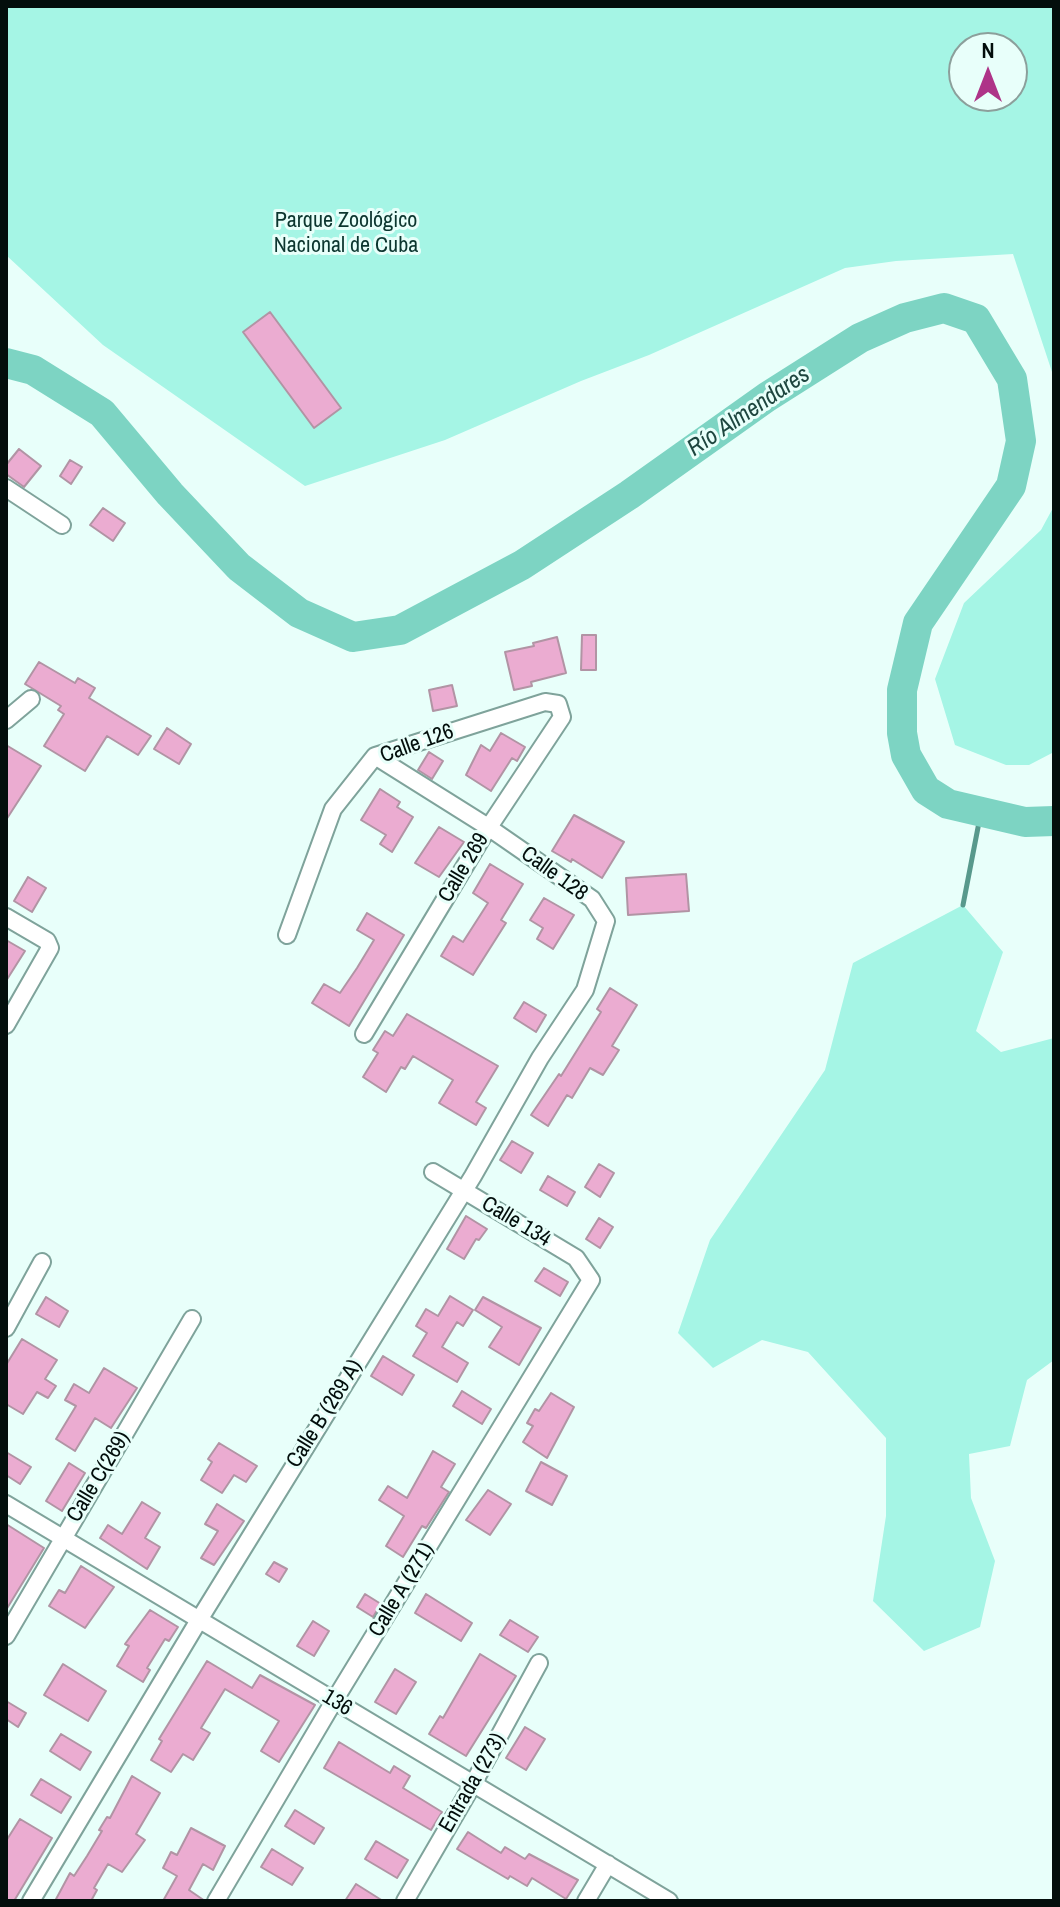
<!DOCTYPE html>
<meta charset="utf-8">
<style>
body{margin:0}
#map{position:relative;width:1060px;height:1907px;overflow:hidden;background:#e8fffa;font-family:"Archivo Narrow",sans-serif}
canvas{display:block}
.frame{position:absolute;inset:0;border:8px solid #030e0c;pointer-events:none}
.north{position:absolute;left:948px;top:32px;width:80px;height:80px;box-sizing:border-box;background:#e8fffa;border:2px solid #8c9f9b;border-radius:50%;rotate:0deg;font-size:22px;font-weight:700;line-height:32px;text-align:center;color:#030e0c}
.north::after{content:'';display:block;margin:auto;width:28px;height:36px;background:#ae3488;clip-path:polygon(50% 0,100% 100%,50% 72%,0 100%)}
</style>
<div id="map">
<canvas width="1060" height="1907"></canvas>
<div class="frame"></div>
<div class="north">N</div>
</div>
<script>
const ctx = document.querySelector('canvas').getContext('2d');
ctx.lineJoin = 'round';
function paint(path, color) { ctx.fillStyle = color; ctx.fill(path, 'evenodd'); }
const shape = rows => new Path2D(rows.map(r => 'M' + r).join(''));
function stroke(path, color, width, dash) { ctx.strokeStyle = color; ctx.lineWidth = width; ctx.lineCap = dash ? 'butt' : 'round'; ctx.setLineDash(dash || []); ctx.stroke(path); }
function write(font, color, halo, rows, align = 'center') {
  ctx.font = font + ' "Archivo Narrow",sans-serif'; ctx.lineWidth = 6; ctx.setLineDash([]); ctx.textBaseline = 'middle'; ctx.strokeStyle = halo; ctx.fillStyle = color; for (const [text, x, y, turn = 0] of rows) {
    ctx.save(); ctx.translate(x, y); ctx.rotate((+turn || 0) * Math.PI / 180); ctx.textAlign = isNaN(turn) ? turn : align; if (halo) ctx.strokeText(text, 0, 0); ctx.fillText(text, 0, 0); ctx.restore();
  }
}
paint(shape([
 [6,6,1054,6,1054,378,1013,254,896,261,845,268,649,355,581,381,445,440,305,486,103,345,6,255],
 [964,48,1012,48,1012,96,964,96],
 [1054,506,1054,752,1029,765,1006,765,955,745,935,679,964,603,1041,530],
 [963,905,1003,952,976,1031,1001,1052,1054,1038,1054,1360,1027,1380,1010,1446,969,1454,971,1498,995,1561,980,1627,924,1651,873,1601,886,1516,886,1438,808,1352,762,1340,713,1368,678,1333,710,1240,825,1070,853,963]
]), '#a5f5e5');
stroke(shape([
 [963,905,981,812]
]), '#58998c', 5);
stroke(shape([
 [6,363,33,370,102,413,170,494,239,567,299,613,353,637,400,630,522,565,629,495,767,397,860,338,905,318,944,308,976,319,1012,379,1021,441,1011,486,918,623,902,690,902,733,906,755,926,790,948,804,1025,822,1054,821]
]), '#7dd4c3', 30);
const building = shape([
 [270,312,341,408,314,428,243,332,270,312],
 [19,449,41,466,24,487,6,474,6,465,19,449],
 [70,460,82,467,71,484,60,476,70,460],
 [103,508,125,523,113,541,90,525,103,508],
 [582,635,596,635,596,670,581,670,582,635],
 [557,637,566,673,531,682,532,686,514,690,505,652,534,646,533,643,557,637],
 [39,662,75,683,78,678,95,688,89,698,151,736,138,755,107,736,85,771,44,746,64,714,58,710,61,706,25,684,39,662],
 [452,685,457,706,433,711,429,690,452,685],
 [167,728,191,744,179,764,154,749,167,728],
 [501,733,525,747,517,761,512,758,491,791,466,775,481,745,490,751,501,733],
 [6,745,41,766,6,820,6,745],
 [429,752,443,761,432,779,418,770,429,752],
 [380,789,400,802,397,807,413,817,392,852,380,844,386,835,361,820,380,789],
 [574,815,624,842,602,878,572,859,571,862,552,851,574,815],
 [439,827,464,842,439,877,415,863,439,827],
 [490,864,523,884,501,920,506,923,473,975,441,956,453,936,463,942,488,903,473,893,490,864],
 [686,874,689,911,628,915,626,878,686,874],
 [28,877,46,888,32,912,14,901,28,877],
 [544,898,574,915,553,949,537,939,543,928,530,920,544,898],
 [367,913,404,935,349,1026,312,1003,324,984,340,993,357,968,374,940,357,930,367,913],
 [6,940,25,951,6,981,6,940],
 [610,988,637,1005,612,1046,619,1050,603,1075,590,1068,572,1098,567,1095,548,1126,531,1115,559,1074,561,1076,601,1012,597,1009,610,988],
 [524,1002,546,1015,536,1032,514,1018,524,1002],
 [407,1014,498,1066,476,1102,486,1108,476,1125,439,1103,453,1080,413,1056,405,1069,401,1067,386,1092,363,1077,378,1053,373,1050,385,1031,393,1036,407,1014],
 [512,1141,533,1153,521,1173,500,1160,512,1141],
 [599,1164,614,1173,600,1197,585,1187,599,1164],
 [548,1176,575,1192,567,1206,540,1190,548,1176],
 [466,1216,487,1229,479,1240,476,1239,464,1259,447,1249,466,1216],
 [599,1218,613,1227,600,1248,586,1239,599,1218],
 [544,1268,568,1282,560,1296,535,1281,544,1268],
 [450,1296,473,1310,463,1326,457,1322,442,1347,468,1363,457,1382,413,1356,427,1333,416,1326,426,1309,438,1316,450,1296],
 [46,1297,68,1311,59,1327,36,1314,46,1297],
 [483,1297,541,1328,519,1365,489,1347,502,1327,475,1310,483,1297],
 [22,1339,57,1360,45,1379,56,1386,48,1398,37,1392,23,1414,6,1404,6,1365,22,1339],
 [383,1356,414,1375,402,1395,371,1376,383,1356],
 [104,1368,137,1388,111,1428,95,1418,75,1451,56,1439,76,1406,65,1400,74,1384,89,1393,104,1368],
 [462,1391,491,1409,482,1424,453,1406,462,1391],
 [551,1393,574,1407,547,1458,523,1442,533,1426,527,1423,535,1409,539,1411,551,1393],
 [219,1443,257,1466,246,1482,234,1475,222,1493,201,1480,212,1462,208,1459,219,1443],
 [433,1451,455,1464,441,1487,449,1492,426,1528,422,1526,403,1557,386,1546,404,1516,379,1500,388,1486,407,1498,433,1451],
 [6,1452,31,1467,20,1484,6,1475,6,1452],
 [541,1462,567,1476,552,1505,526,1491,541,1462],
 [69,1463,85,1473,62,1511,46,1501,69,1463],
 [488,1490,511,1504,490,1535,466,1520,488,1490],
 [142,1502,160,1513,145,1538,160,1547,147,1569,100,1538,108,1525,122,1534,142,1502],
 [217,1504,244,1521,214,1565,201,1558,218,1531,205,1524,217,1504],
 [6,1524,44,1548,6,1610,6,1524],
 [274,1562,287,1569,279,1582,266,1574,274,1562],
 [81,1566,114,1587,85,1628,49,1606,59,1590,65,1593,81,1566],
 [365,1594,381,1604,373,1617,357,1607,365,1594],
 [426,1594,472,1623,461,1641,415,1613,426,1594],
 [150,1610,178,1627,169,1641,165,1639,147,1668,150,1670,143,1682,117,1666,129,1646,125,1644,150,1610],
 [510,1620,538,1637,528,1652,500,1635,510,1620],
 [313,1621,329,1631,314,1656,297,1646,313,1621],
 [480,1654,516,1676,466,1756,429,1734,440,1716,443,1718,480,1654],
 [207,1661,252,1688,260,1675,315,1705,279,1762,261,1751,279,1721,225,1689,201,1728,210,1733,193,1760,183,1754,171,1772,151,1760,162,1741,159,1739,207,1661],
 [63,1664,106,1691,88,1721,44,1695,63,1664],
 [395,1669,416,1682,396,1714,375,1702,395,1669],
 [6,1701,26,1713,18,1727,6,1719,6,1701],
 [525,1727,545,1739,526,1770,506,1758,525,1727],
 [61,1734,91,1752,80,1770,50,1751,61,1734],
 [339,1742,390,1773,394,1766,410,1776,403,1788,442,1812,431,1830,324,1768,339,1742],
 [132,1776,160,1793,136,1834,145,1840,122,1872,108,1864,94,1888,97,1890,91,1901,55,1901,70,1873,74,1876,87,1856,102,1831,99,1830,107,1817,110,1818,132,1776],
 [41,1779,71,1797,61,1813,31,1795,41,1779],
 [295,1810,324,1828,314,1844,285,1826,295,1810],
 [20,1819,52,1838,14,1901,6,1901,6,1841,20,1819],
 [191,1828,225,1846,213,1870,203,1864,189,1890,205,1901,163,1901,177,1876,163,1868,171,1852,177,1855,191,1828],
 [468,1832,501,1853,505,1847,525,1859,529,1854,578,1880,566,1899,532,1878,527,1886,510,1876,508,1879,457,1849,468,1832],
 [376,1841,408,1860,397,1878,365,1859,376,1841],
 [272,1849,303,1868,292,1885,261,1867,272,1849],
 [356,1884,383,1901,345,1901,356,1884]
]);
paint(building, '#ebacd1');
stroke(building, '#b194a4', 2);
const street = shape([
 [6,488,62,525],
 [6,720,31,699],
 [6,917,47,941,50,948,6,1025],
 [287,935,333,809,375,756,545,702,558,704,562,717,483,836,364,1034],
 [6,1328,42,1262],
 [6,1504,669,1901],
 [6,1636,192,1319],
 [31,1901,199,1620,473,1176,540,1058,585,990,606,921,592,899,488,827,375,756],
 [216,1901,334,1701,591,1280,576,1258,433,1172],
 [405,1901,473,1784,539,1663],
 [586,1901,608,1864]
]);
stroke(street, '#7fa39b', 20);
stroke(street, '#fff', 16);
write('22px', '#0c362f', '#e8fffa', [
 ["Parque Zoológico",346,221],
 ["Nacional de Cuba",346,246]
]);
write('22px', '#030e0c', '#e8fffa', [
 ["Calle 126",417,744,-20],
 ["Calle 269",464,868,-59],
 ["Calle 128",554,874,36],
 ["Calle 134",516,1222,31],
 ["Calle B (269 A)",325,1414,-58],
 ["Calle C(269)",99,1477,-59],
 ["Calle A (271)",402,1590,-59],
 ["136",337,1703,31],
 ["Entrada (273)",473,1783,-60]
]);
write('italic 24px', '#1e463f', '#e8fffa', [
 ["Río Almendares",749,412,-34]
]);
</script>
